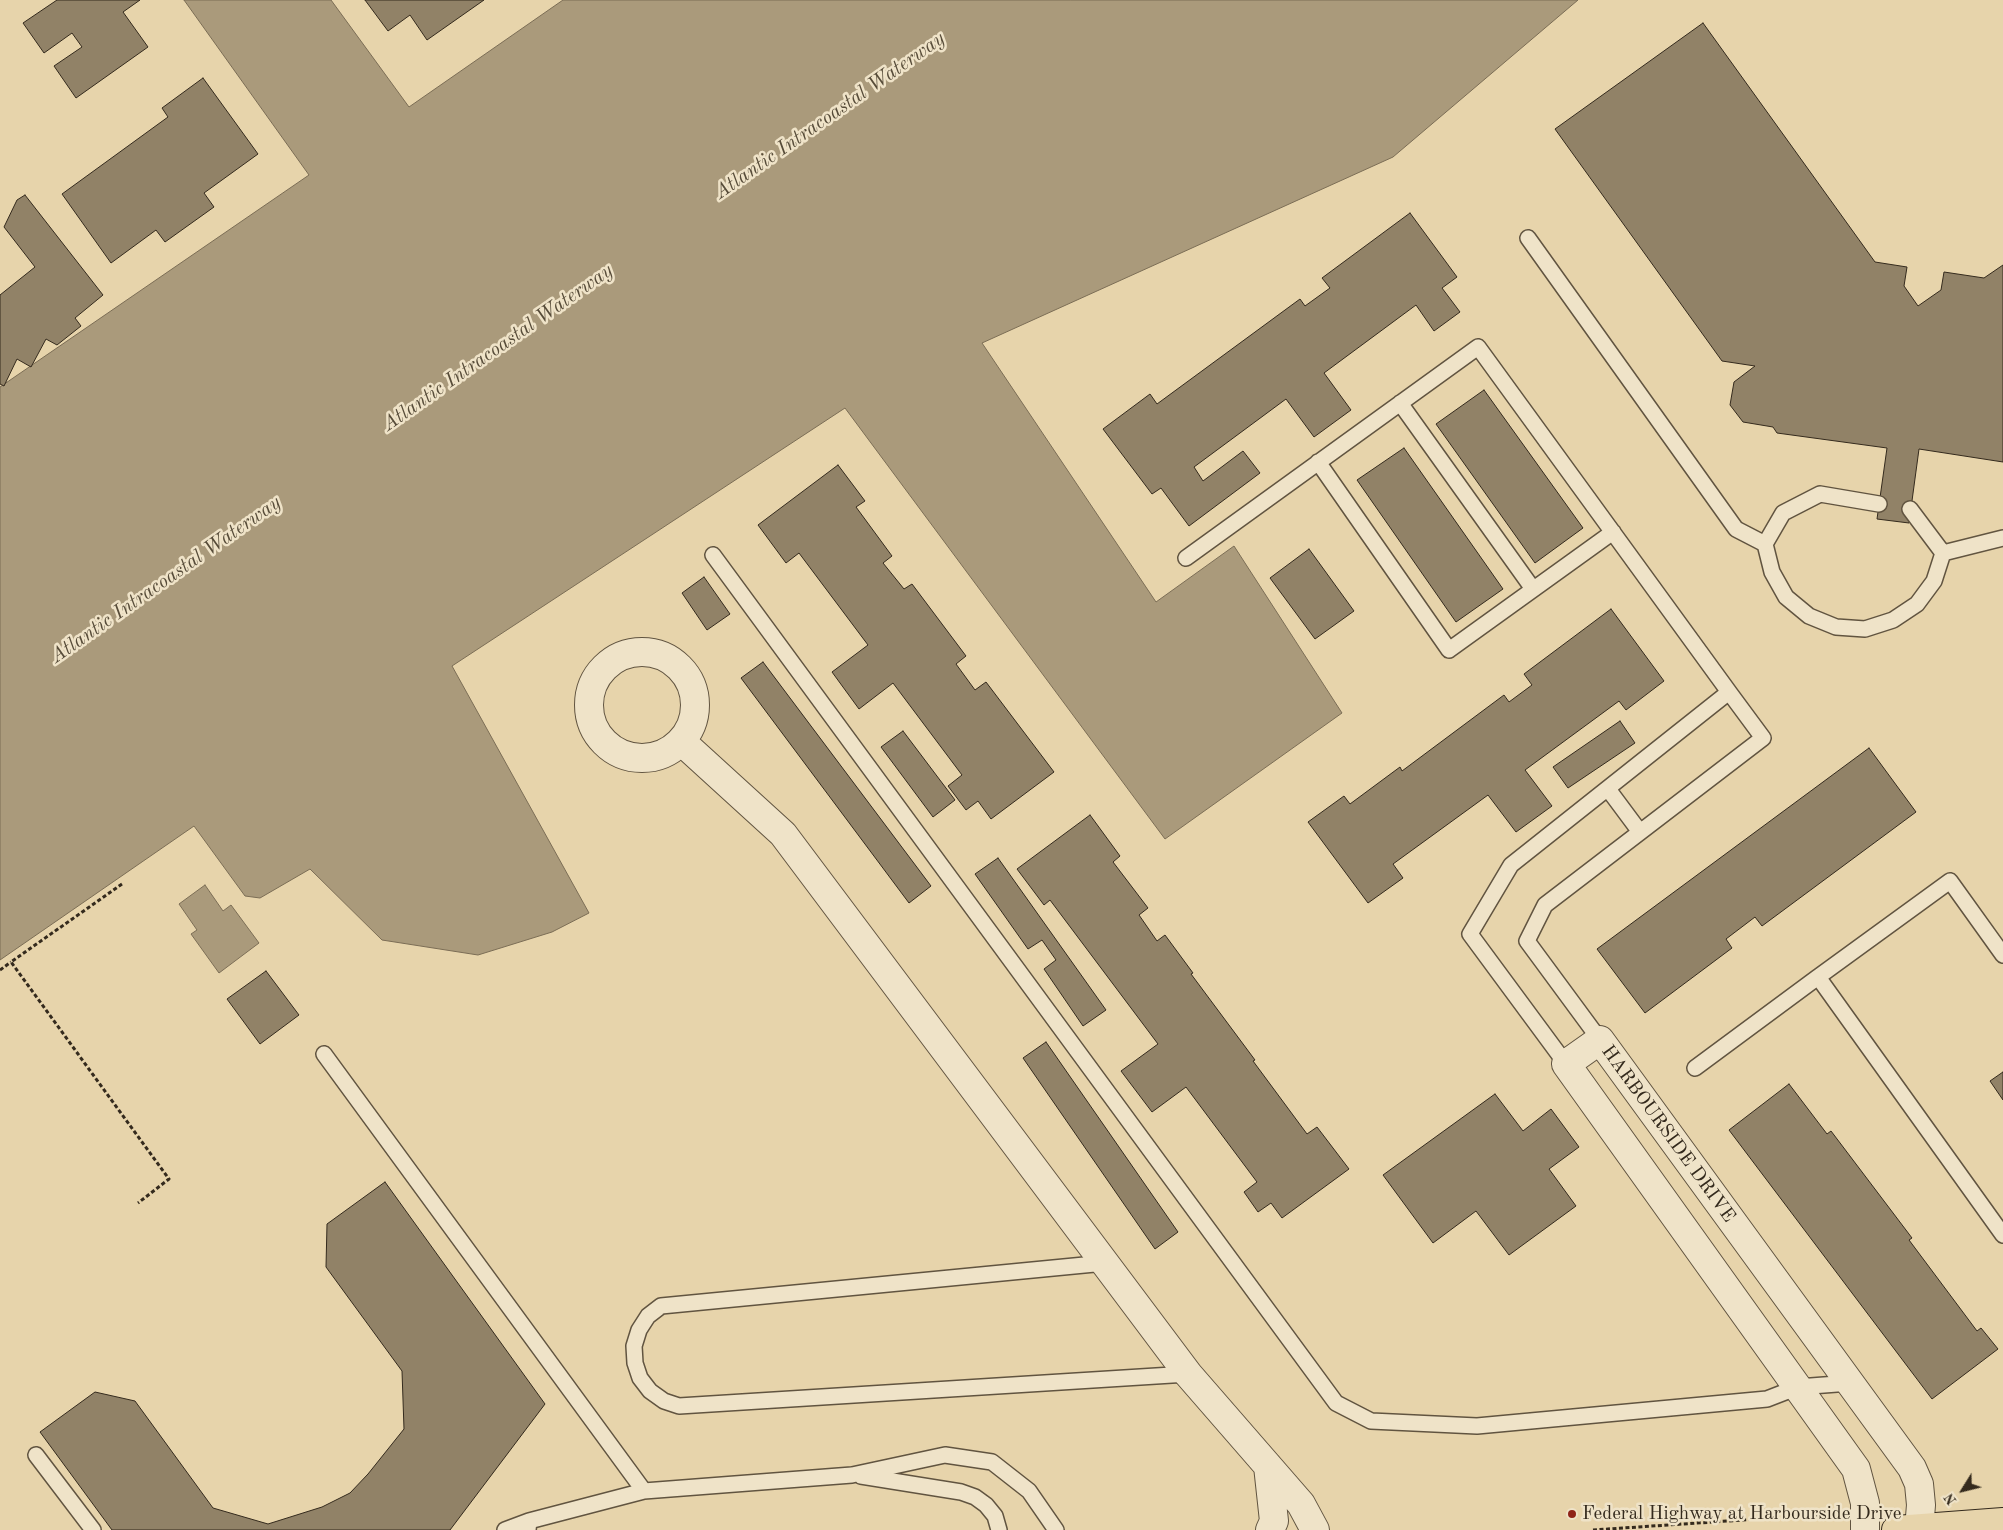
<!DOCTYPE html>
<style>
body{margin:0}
#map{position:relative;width:2003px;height:1530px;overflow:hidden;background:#e7d4ab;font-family:"Old Standard TT",serif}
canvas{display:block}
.north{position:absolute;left:1938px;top:1465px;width:50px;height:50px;-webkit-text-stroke:4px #efe3c8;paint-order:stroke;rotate:234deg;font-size:14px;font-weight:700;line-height:20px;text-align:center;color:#342a1d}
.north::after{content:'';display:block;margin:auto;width:18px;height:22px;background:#342a1d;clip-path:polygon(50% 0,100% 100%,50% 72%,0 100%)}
</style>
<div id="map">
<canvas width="2003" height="1530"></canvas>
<div class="north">N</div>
</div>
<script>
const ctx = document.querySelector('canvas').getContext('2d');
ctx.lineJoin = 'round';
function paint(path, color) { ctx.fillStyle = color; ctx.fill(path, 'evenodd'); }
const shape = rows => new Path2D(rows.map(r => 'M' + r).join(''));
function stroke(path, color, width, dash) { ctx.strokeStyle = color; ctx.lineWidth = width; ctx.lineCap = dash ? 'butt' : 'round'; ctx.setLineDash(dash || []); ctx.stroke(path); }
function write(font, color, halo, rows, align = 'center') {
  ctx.font = font + ' "Old Standard TT",serif'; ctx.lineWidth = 5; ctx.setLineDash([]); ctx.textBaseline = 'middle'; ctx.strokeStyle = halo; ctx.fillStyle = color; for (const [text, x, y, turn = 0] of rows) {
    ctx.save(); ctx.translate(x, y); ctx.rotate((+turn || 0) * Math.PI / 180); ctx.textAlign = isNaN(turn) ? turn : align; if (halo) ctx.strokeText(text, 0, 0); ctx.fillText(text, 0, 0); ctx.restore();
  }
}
const water = shape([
 [184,0,331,0,409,107,563,0,1578,0,1393,157,982,343,1156,602,1234,546,1342,713,1165,839,845,408,452,666,589,913,552,932,478,955,382,940,310,869,260,898,245,896,194,826,0,960,0,387,309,175,184,0],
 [205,885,223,911,231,905,259,943,219,973,191,934,197,930,179,904,205,885]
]);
paint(water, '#aa9a7b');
stroke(water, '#7b6d55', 1);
const building = shape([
 [57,0,140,0,123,12,148,47,76,98,54,66,82,47,72,33,44,53,23,23,57,0],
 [365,0,484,0,427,40,410,15,388,31,365,0],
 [1703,23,1875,262,1907,267,1904,286,1918,306,1941,290,1944,272,1984,278,2003,265,2003,462,1919,449,1909,523,1877,519,1887,448,1777,433,1773,427,1743,422,1730,405,1734,382,1755,366,1722,361,1555,129,1703,23],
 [203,78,258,154,204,193,214,207,165,242,156,230,111,263,62,194,168,117,162,108,203,78],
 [25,195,103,295,75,318,81,326,57,345,46,339,31,367,17,359,4,386,0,384,0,295,35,267,4,227,17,200,25,195],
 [1410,213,1457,277,1442,288,1460,312,1434,331,1416,305,1324,373,1351,410,1314,437,1286,399,1194,467,1203,481,1243,451,1260,473,1189,526,1161,488,1152,494,1103,429,1150,394,1157,404,1300,299,1305,306,1330,288,1322,278,1410,213],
 [1484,390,1583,528,1535,563,1436,424,1484,390],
 [1404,448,1503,589,1456,622,1357,480,1404,448],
 [838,465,865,501,856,507,892,556,883,563,904,589,912,584,966,656,956,664,975,690,986,682,1054,772,991,819,978,801,966,810,948,786,962,775,893,683,859,709,832,672,868,645,799,553,786,563,758,525,838,465],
 [1309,549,1354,611,1315,639,1270,578,1309,549],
 [704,577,730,614,707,630,682,593,704,577],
 [1611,609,1664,681,1626,710,1619,701,1525,770,1552,806,1516,832,1488,795,1393,864,1403,878,1368,903,1308,822,1344,796,1350,804,1400,767,1402,771,1504,695,1509,702,1532,685,1524,674,1611,609],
 [763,662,931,886,909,903,741,678,763,662],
 [1620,721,1635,743,1568,788,1553,767,1620,721],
 [903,731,955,800,933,817,881,747,903,731],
 [1869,748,1916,812,1762,926,1755,917,1726,939,1732,948,1645,1013,1597,949,1869,748],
 [1090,815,1120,856,1113,862,1148,908,1139,915,1157,941,1165,935,1193,973,1191,974,1255,1060,1253,1061,1307,1134,1317,1127,1349,1169,1282,1218,1271,1203,1258,1212,1244,1192,1257,1182,1186,1087,1152,1112,1121,1071,1158,1044,1050,900,1044,905,1017,869,1090,815],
 [998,858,1106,1010,1083,1026,1044,969,1056,960,1042,940,1028,949,975,874,998,858],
 [266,971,299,1015,260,1044,227,999,266,971],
 [1046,1042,1178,1232,1155,1249,1023,1058,1046,1042],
 [2003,1072,2003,1100,1990,1081,2003,1072],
 [1789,1084,1827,1134,1831,1131,1912,1238,1909,1240,1977,1331,1981,1328,1998,1349,1932,1399,1729,1130,1789,1084],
 [1495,1094,1523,1131,1551,1109,1579,1147,1549,1169,1576,1206,1509,1255,1476,1211,1433,1243,1383,1175,1495,1094],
 [385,1182,545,1404,450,1530,112,1530,40,1432,95,1392,135,1401,213,1508,268,1524,322,1507,350,1493,368,1474,404,1429,402,1371,326,1267,327,1224,385,1182]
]);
paint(building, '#918267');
stroke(building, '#342a1d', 1);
const lane = shape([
 [1528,238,1736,529,1765,544],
 [1400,403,1533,589],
 [1318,462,1449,650,1613,532],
 [1879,504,1820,494,1783,513,1765,544,1772,572,1786,597,1809,616,1836,627,1865,629,1893,620,1917,604,1934,581,1943,553,1910,509],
 [1943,553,2003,538],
 [713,555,1336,1403,1371,1421,1477,1426,1767,1399,1798,1387,1850,1383],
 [1186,558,1478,347,1729,692],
 [1608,789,1640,832],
 [2003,955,1950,881,1818,977,2003,1235],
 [324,1054,644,1491,852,1475,945,1455,992,1462,1029,1491,1056,1530],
 [1566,1064,1470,934,1511,865,1729,692,1763,738,1545,905,1527,941,1600,1040],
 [1695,1068,1818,977],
 [1105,1263,661,1306,648,1316,639,1330,634,1346,635,1363,640,1378,650,1391,664,1401,679,1406,1188,1374],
 [36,1455,93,1530],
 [861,1476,961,1492,975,1497,986,1505,995,1516,999,1530],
 [505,1530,529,1521],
 [528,1530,529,1521,644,1491]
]);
const street = shape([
 '589 705a53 53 0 1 1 106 0a53 53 0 1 1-106 0Z',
 [681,741,783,834,1188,1374,1301,1504,1315,1530],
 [1268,1466,1274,1521,1270,1530],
 [1865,1530,1865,1503,1856,1469,1566,1064,1600,1040,1912,1468,1919,1484,1921,1505,1919,1529]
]);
const primary = shape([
 [1896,1530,2003,1522]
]);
stroke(lane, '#615440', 18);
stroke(street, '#615440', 30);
stroke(primary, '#342a1d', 30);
stroke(shape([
 [122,884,11,962,169,1179,138,1203],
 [0,970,11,962],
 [1593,1530,1833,1514]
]), '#342a1d', 3, [4, 2.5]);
stroke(lane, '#efe3c8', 15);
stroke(street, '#efe3c8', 28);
stroke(primary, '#e7d4ab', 28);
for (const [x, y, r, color] of [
 [1572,1514,5,"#8f2418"]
]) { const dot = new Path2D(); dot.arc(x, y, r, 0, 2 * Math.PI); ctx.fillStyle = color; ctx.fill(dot); stroke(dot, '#efe3c8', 2); }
write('19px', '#342a1d', '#efe3c8', [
 ["HARBOURSIDE DRIVE",1668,1134,54]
]);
write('19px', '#342a1d', '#efe3c8', [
 ["Federal Highway at Harbourside Drive",1582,1514]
], 'left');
write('italic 20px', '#574c39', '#efe3c8', [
 ["Atlantic Intracoastal Waterway",830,116,-35],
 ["Atlantic Intracoastal Waterway",498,348,-35],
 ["Atlantic Intracoastal Waterway",166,580,-35]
]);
</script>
